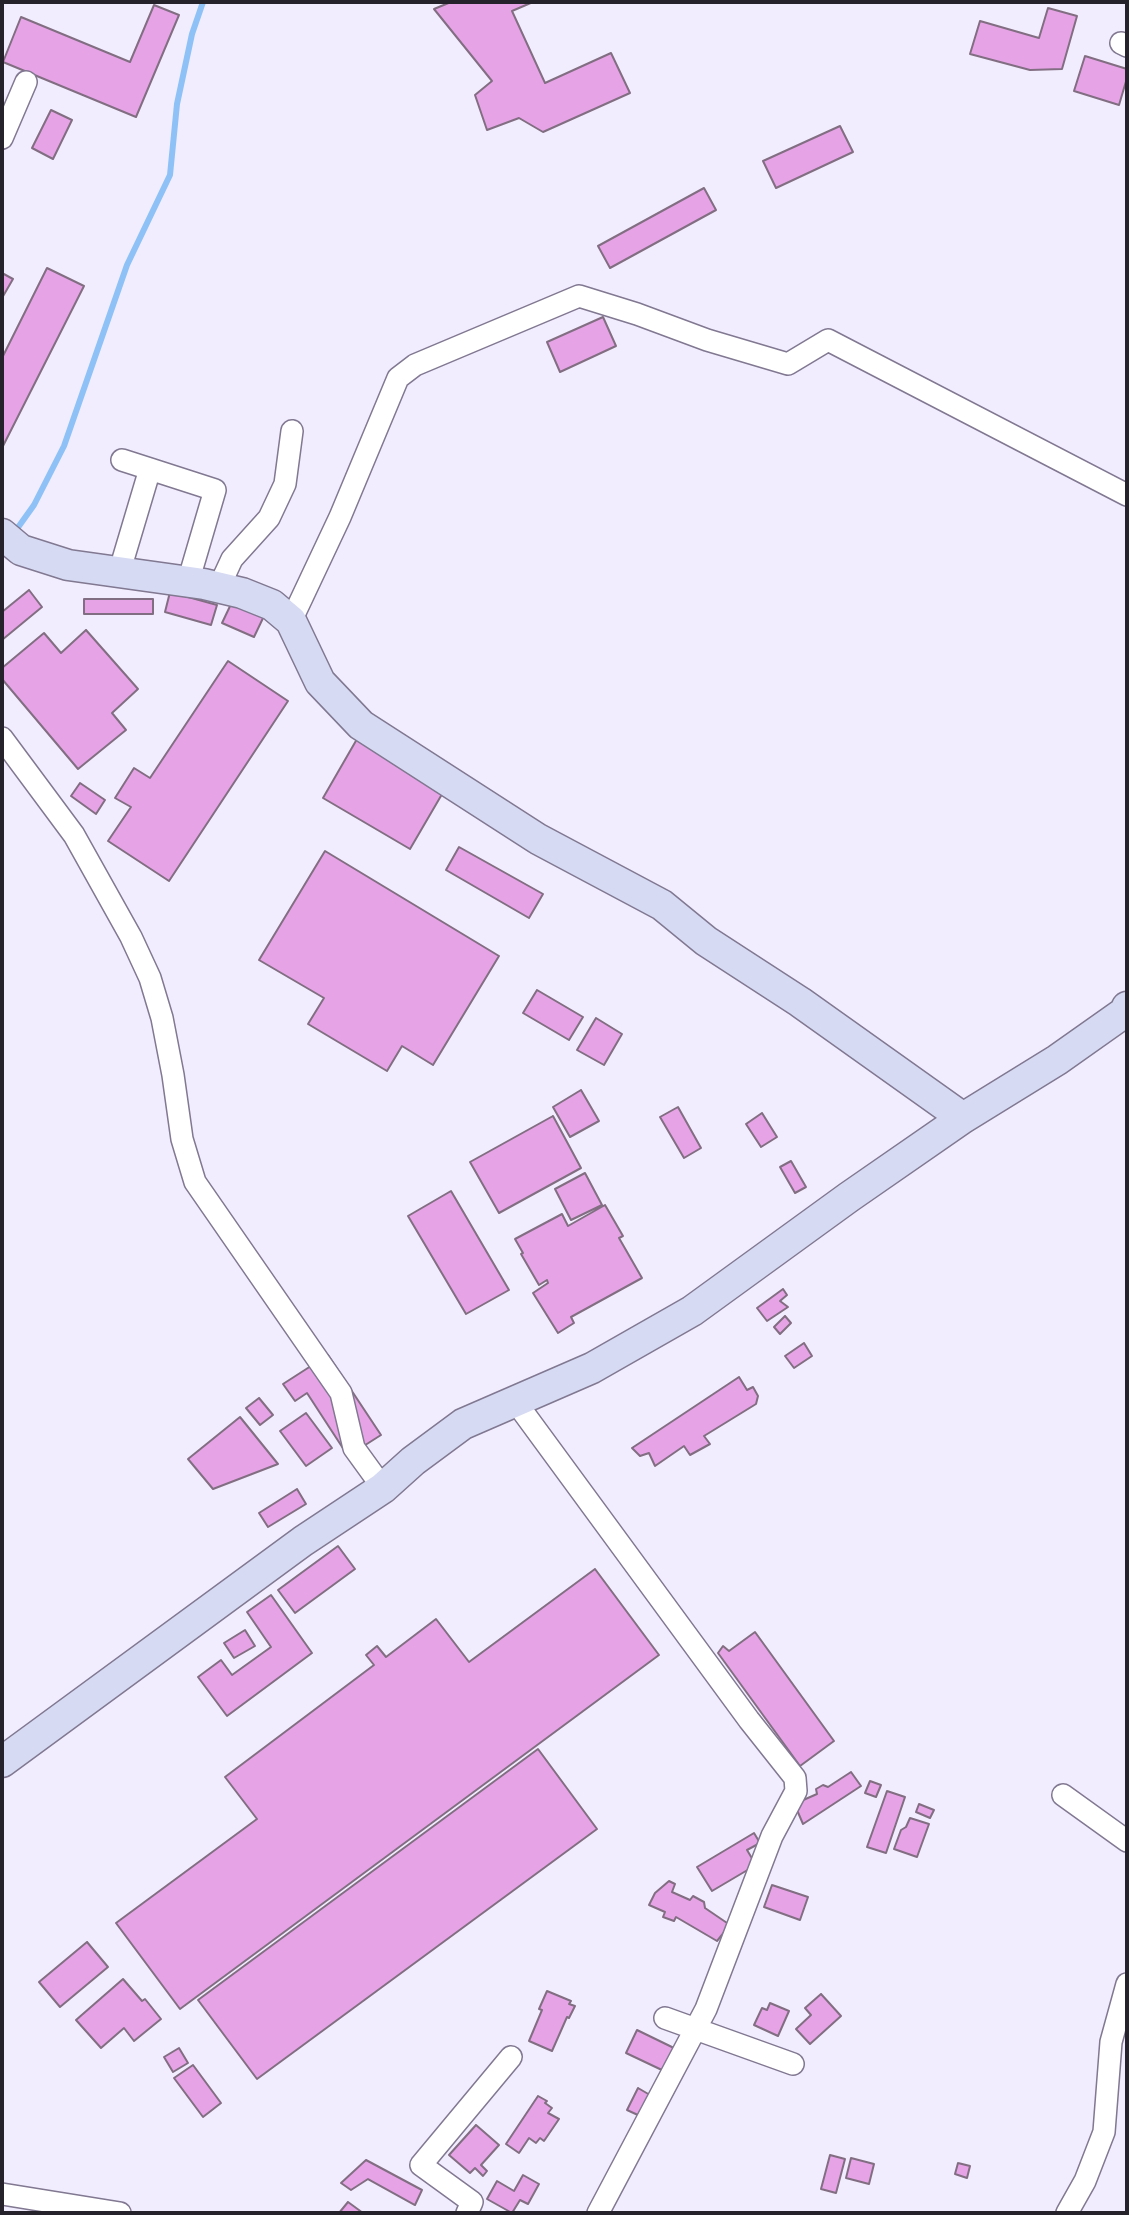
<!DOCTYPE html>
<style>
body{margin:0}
#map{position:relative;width:1129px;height:2215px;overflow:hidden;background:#f2edfe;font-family:Helvetica,sans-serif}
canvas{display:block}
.frame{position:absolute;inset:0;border:4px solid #25222c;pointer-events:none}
</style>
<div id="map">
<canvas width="1129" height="2215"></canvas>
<div class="frame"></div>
</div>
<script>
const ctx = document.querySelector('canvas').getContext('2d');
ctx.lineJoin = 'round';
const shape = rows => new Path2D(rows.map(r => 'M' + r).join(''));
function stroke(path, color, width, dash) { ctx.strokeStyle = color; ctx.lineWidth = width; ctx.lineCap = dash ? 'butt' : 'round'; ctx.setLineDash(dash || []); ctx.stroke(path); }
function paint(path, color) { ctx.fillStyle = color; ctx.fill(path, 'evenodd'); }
stroke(shape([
 [14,533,34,505,64,446,127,265,170,175,177,104,192,34,203,2]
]), '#8ec2f7', 6);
const building = shape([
 [451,2,533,2,512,11,545,83,611,53,630,93,543,132,519,118,487,130,475,95,492,81,434,9,451,2],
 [154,5,179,15,136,117,3,62,21,17,130,62,154,5],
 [1048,8,1077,16,1062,69,1030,70,970,54,980,21,1039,38,1048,8],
 [1085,56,1127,69,1127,78,1119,105,1074,91,1085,56],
 [51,110,72,120,53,159,32,148,51,110],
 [840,126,853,152,776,188,763,161,840,126],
 [704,188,716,210,610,268,598,246,704,188],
 [47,268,84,286,2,448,2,358,47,268],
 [2,273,13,279,2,298,2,273],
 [603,317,616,346,560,372,547,342,603,317],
 [29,590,42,607,2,640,2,612,29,590],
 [170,592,217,605,211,625,165,612,170,592],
 [84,599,153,599,153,614,84,614,84,599],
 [232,602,264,616,254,637,222,623,232,602],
 [86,630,138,689,112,713,126,730,78,769,2,679,2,668,44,633,61,653,86,630],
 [228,661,288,701,169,881,108,841,131,807,115,798,134,768,150,778,228,661],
 [357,739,445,789,410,849,323,798,357,739],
 [80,783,105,800,96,814,71,796,80,783],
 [459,847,543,894,529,918,446,870,459,847],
 [325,851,499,956,433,1065,402,1046,387,1071,308,1024,324,998,259,960,325,851],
 [537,990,583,1017,569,1040,523,1013,537,990],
 [596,1018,622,1034,604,1065,577,1050,596,1018],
 [581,1090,599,1121,570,1137,553,1107,581,1090],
 [678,1107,701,1148,684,1158,660,1117,678,1107],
 [762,1113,777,1137,761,1147,746,1124,762,1113],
 [553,1116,581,1168,499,1213,470,1162,553,1116],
 [791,1161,806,1187,795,1193,780,1167,791,1161],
 [585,1173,602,1205,571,1220,555,1189,585,1173],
 [451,1191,509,1290,466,1314,408,1216,451,1191],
 [605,1205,623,1236,619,1238,642,1278,571,1317,574,1323,558,1333,533,1293,548,1283,547,1280,539,1285,521,1254,523,1253,515,1239,562,1214,568,1226,605,1205],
 [783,1289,787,1295,780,1301,788,1307,767,1321,757,1308,783,1289],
 [785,1316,791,1323,780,1334,774,1327,785,1316],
 [804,1343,812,1356,794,1368,785,1356,804,1343],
 [328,1355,381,1435,348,1456,307,1393,295,1401,283,1384,328,1355],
 [739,1377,747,1390,753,1387,758,1396,756,1404,704,1436,710,1444,690,1455,684,1446,655,1466,649,1453,640,1456,632,1448,739,1377],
 [259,1398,273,1415,260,1425,246,1408,259,1398],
 [306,1413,332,1448,306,1466,280,1431,306,1413],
 [240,1417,278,1464,213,1489,188,1459,240,1417],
 [297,1489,306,1504,268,1527,259,1513,297,1489],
 [338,1546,355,1569,295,1613,278,1590,338,1546],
 [595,1569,659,1655,180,2009,116,1923,257,1819,225,1777,374,1665,366,1655,377,1646,386,1657,436,1619,469,1662,595,1569],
 [271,1595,312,1653,227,1716,198,1677,221,1660,232,1675,271,1647,247,1612,271,1595],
 [245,1630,255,1646,234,1658,224,1643,245,1630],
 [755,1632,834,1741,800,1766,718,1653,723,1646,729,1651,755,1632],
 [538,1749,597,1829,257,2079,198,2000,538,1749],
 [851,1772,861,1786,803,1824,797,1810,801,1801,817,1794,816,1789,823,1785,828,1787,851,1772],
 [870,1781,881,1785,876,1797,865,1793,870,1781],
 [887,1791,905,1797,886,1853,867,1847,887,1791],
 [919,1804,934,1810,930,1818,916,1812,919,1804],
 [910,1818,929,1824,917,1857,894,1849,901,1830,906,1827,910,1818],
 [754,1833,760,1843,747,1850,756,1865,712,1891,697,1867,754,1833],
 [669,1881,675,1884,672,1892,690,1900,693,1896,704,1902,705,1908,730,1925,717,1941,676,1917,674,1921,663,1917,665,1912,649,1905,655,1893,669,1881],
 [772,1885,808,1897,800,1920,764,1907,772,1885],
 [87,1942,108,1967,60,2007,39,1982,87,1942],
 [123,1979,142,2001,145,1999,161,2019,134,2041,124,2028,101,2048,76,2020,123,1979],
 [547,1991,571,2001,569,2004,575,2006,569,2018,567,2017,552,2051,529,2041,542,2010,539,2009,547,1991],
 [821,1994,841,2016,810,2044,796,2029,811,2015,805,2008,821,1994],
 [770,2003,789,2011,778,2036,754,2025,762,2008,767,2010,770,2003],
 [637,2030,676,2049,664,2071,626,2053,637,2030],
 [179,2048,188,2063,173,2072,164,2057,179,2048],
 [193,2065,221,2103,203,2117,174,2078,193,2065],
 [638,2088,650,2095,640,2116,627,2110,638,2088],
 [538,2096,547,2101,545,2103,552,2108,548,2113,559,2119,544,2141,540,2138,536,2143,529,2138,519,2153,506,2144,538,2096],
 [476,2125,499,2145,481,2165,487,2171,483,2176,475,2168,470,2173,449,2155,476,2125],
 [830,2155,845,2159,836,2193,821,2189,830,2155],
 [851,2158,874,2164,869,2184,846,2178,851,2158],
 [366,2160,422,2190,415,2205,368,2179,351,2190,341,2183,366,2160],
 [958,2163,970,2166,967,2178,955,2174,958,2163],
 [523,2175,539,2184,528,2204,520,2200,512,2213,487,2199,497,2181,514,2191,523,2175],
 [348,2202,363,2213,339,2213,348,2202]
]);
paint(building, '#e6a4e6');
stroke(building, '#826e82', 2);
const street = shape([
 [1121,43,1127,46],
 [2,138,26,82],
 [150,469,215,490,188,582],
 [119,573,150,469,122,460],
 [219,587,232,559,269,518,285,484,292,431],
 [291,621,340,517,398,378,415,365,579,296,637,314,707,340,788,364,828,340,1127,495],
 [2,738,74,835,131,937,150,978,162,1018,173,1075,182,1139,195,1182,341,1393,354,1448,383,1488],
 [515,1401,749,1720,795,1778,796,1791,772,1836,706,2009,598,2213],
 [1063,1795,1127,1841],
 [665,2018,793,2064],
 [2,2194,120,2213],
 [467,2213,472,2202,421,2165,511,2057],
 [1067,2213,1085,2181,1104,2132,1111,2042,1127,1984]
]);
const secondary = shape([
 [2,534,21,550,68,565,204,584,242,593,272,605,291,621,320,682,361,725,538,839,662,905,706,941,800,1002,963,1118],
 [2,1762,303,1541,383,1488,413,1461,463,1424,592,1368,692,1311,849,1197,963,1118,1057,1060,1125,1012,1127,1007]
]);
stroke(street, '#817891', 24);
stroke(secondary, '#817891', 33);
stroke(street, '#fff', 21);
stroke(secondary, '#d6daf3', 30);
</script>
